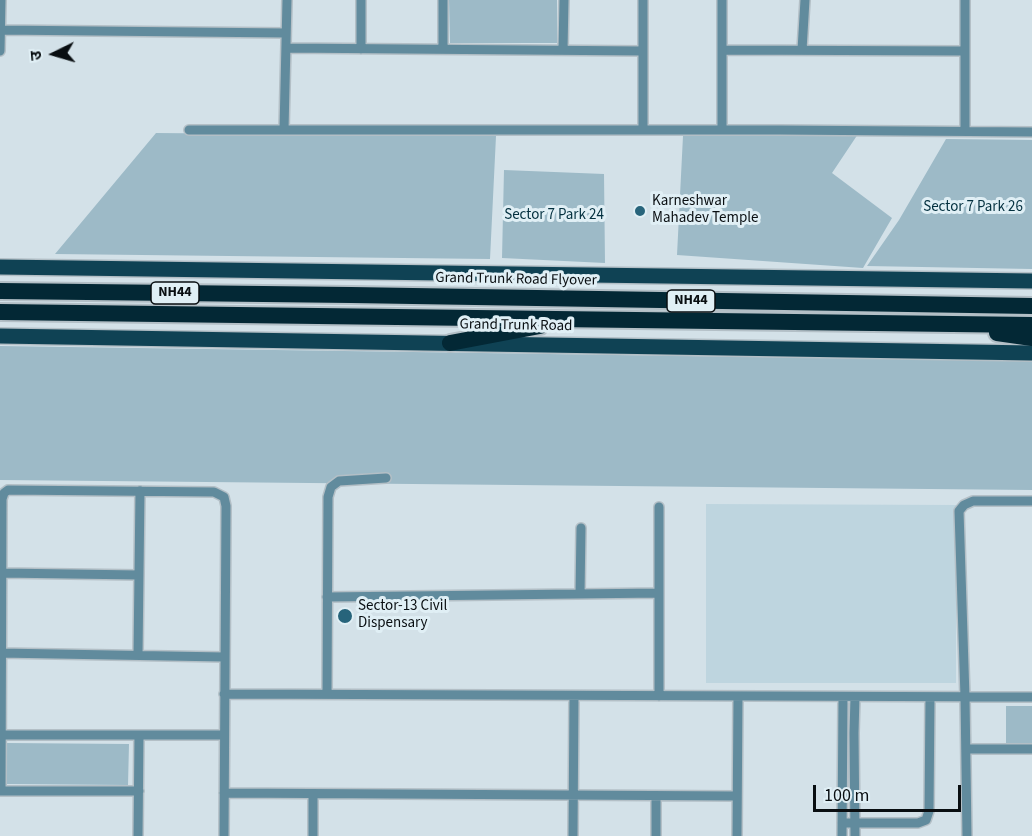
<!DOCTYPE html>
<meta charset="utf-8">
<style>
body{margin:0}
#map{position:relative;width:1032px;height:836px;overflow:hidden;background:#d3e1e8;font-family:"Source Sans 3","Noto Sans Devanagari",sans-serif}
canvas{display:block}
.north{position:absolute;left:24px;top:24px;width:60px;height:60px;-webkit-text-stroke:4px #e0eff5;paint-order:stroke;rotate:265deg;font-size:16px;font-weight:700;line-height:24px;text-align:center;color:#090e11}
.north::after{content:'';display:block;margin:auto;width:21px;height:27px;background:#090e11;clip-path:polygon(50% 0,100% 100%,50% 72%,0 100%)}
.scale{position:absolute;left:813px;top:785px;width:148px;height:27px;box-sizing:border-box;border:3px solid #090e11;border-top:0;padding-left:8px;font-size:18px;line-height:21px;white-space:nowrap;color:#090e11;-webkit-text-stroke:4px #e0eff5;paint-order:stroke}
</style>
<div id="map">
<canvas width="1032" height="836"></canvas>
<div class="north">उ</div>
<div class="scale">100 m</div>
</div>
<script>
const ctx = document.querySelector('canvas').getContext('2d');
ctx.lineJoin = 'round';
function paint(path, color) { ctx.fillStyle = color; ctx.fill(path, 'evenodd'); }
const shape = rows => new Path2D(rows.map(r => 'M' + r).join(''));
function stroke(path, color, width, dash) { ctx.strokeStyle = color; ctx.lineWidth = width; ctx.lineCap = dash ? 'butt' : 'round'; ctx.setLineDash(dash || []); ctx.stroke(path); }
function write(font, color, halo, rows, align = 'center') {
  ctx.font = font + ' "Source Sans 3",sans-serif'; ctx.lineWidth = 6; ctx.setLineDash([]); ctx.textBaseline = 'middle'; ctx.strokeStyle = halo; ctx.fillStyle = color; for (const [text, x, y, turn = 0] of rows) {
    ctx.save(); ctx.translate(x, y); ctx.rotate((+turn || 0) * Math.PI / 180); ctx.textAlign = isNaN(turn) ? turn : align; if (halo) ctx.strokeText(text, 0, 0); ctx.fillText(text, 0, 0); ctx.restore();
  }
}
paint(shape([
 [706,504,956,505,956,683,706,683]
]), '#bed5df');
paint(shape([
 [449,0,557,0,557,43,450,43],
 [156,133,496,136,490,259,55,254],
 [858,134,832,173,892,218,863,268,677,255,683,136],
 [946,139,1032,140,1032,269,867,266,899,220],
 [504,170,604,174,605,263,502,258],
 [0,346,1032,361,1032,490,0,480],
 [1006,706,1032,706,1032,743,1006,743],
 [7,743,129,744,128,785,7,784]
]), '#9dbac7');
const minor = shape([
 [965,0,965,131],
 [1,30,286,33],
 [286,48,643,51],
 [361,49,361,0],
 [443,49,443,0],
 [563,50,564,0],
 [722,50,964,51],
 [802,50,805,0],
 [0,51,1,0],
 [189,130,780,130,1032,132],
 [284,130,287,0],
 [643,130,643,0],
 [722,130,722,0],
 [2,573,139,575],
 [580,594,581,528],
 [327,597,659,593],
 [0,653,224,657],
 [138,655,140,491],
 [224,694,1032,697],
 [327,694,328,497,331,487,339,481,386,478],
 [659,696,659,507],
 [1,735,224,735],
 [966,749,1032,749],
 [0,791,139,791],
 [1,791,2,499,4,493,8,490,214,492,224,497,226,506,224,836],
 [224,793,737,796],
 [313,794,313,836],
 [842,823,918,823,926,820,929,811,930,697],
 [138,836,139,735],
 [573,836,574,696],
 [656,836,656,796],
 [737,836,738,696],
 [842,836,843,697],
 [855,836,854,733,855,697],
 [967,836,965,697,959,511,964,505,973,501,1032,501]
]);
const primary = shape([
 [0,267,1032,281],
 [0,336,1032,353]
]);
const motorway = shape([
 [0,291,351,295,1032,306],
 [0,312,1032,325],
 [997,333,1032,338],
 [450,343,540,326]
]);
stroke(minor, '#b3bfc6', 12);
stroke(primary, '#b3bfc6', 18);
stroke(motorway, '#b3bfc6', 20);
stroke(minor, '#618b9d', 9);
stroke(primary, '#0f4254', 15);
stroke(motorway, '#032835', 16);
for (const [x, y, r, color] of [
 [640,211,6,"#27647b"],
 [345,616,8,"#27647b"]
]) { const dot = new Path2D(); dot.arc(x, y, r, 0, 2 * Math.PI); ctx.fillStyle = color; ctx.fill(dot); stroke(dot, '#e0eff5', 2); }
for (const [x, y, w] of [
 [175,293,48],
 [691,301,48]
]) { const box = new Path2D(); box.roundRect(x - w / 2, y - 11, w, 22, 4.5); ctx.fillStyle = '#e0eff5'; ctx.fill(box); stroke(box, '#090e11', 1.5); }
write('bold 14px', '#090e11', null, [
 ["NH44",175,293],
 ["NH44",691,301]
]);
write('15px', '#090e11', '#e0eff5', [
 ["Karneshwar",652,202],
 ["Mahadev Temple",652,219],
 ["Sector-13 Civil",358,607],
 ["Dispensary",358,624]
], 'left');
write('15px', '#03303f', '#e0eff5', [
 ["Sector 7 Park 26",973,208],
 ["Sector 7 Park 24",554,216]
]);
write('15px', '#090e11', '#e0eff5', [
 ["Grand Trunk Road Flyover",516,280,1],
 ["Grand Trunk Road",516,326,1]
]);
</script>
